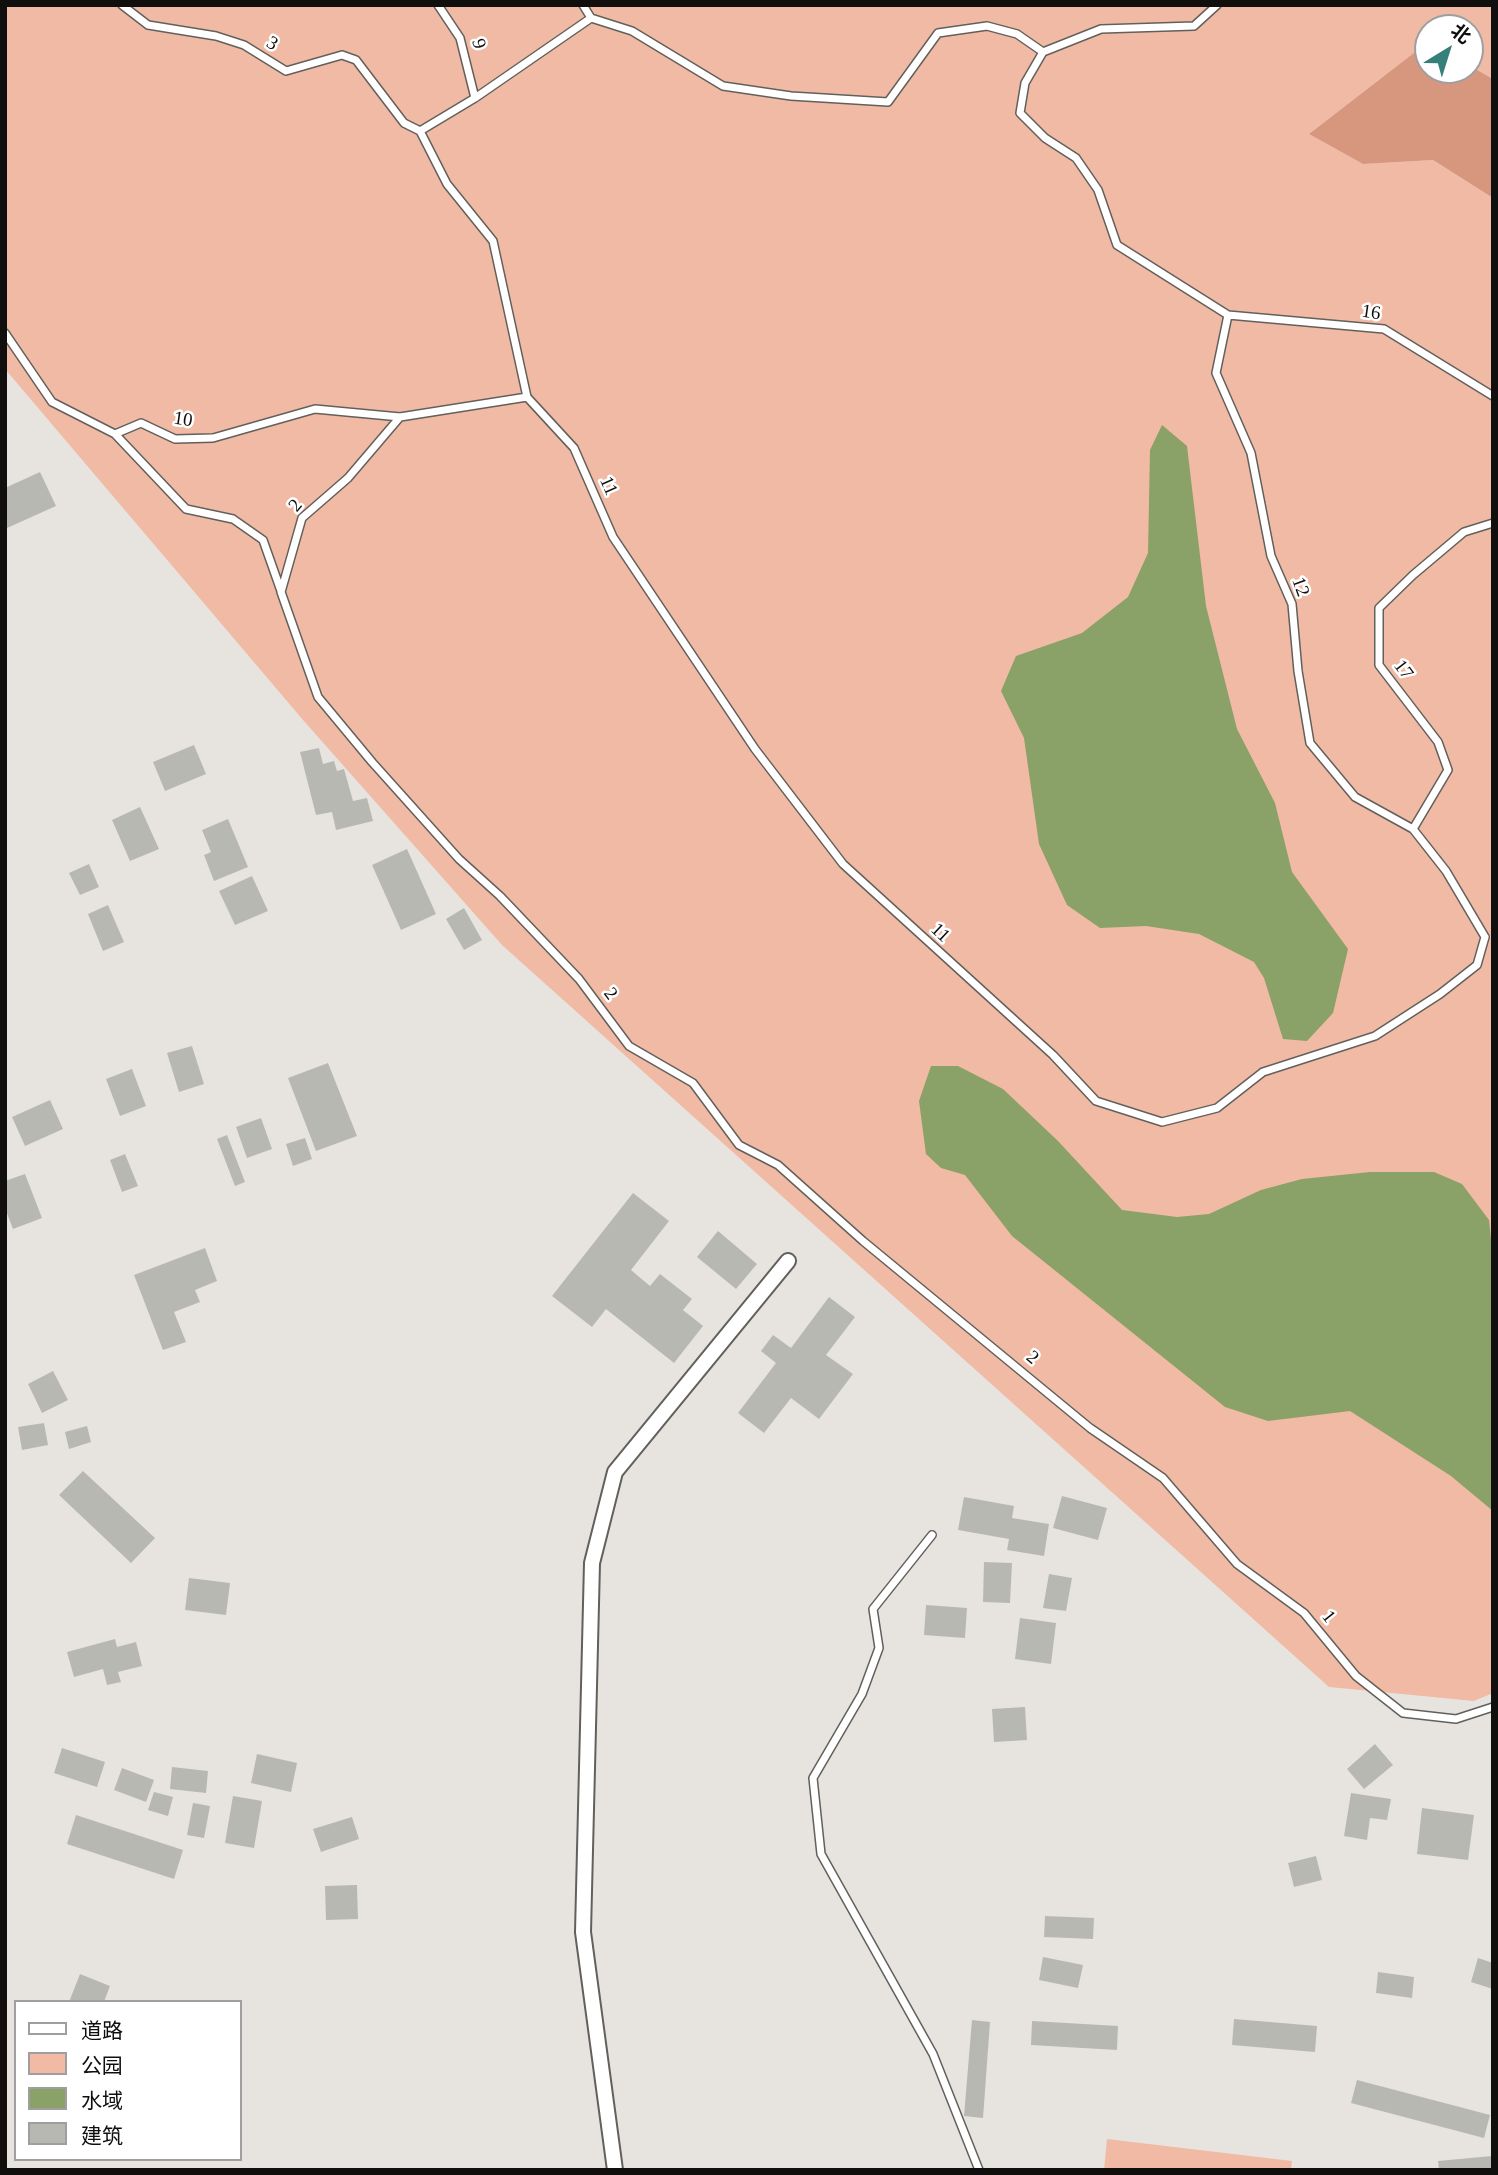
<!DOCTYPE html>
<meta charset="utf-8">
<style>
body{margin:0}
#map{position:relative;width:1498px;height:2175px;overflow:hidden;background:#e7e4e0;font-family:"Times New Roman","Noto Sans SC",serif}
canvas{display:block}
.frame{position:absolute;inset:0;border:7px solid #100f0e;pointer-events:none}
.legend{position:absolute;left:14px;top:2000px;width:228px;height:161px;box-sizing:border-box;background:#fff;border:2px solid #9f9f9f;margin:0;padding:9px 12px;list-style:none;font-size:21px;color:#100f0e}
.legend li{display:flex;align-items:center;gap:14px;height:35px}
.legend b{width:35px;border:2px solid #9f9f9f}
.north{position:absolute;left:1414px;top:14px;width:70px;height:70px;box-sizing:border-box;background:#fff;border:2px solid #9f9f9f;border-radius:50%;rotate:38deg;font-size:19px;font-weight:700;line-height:28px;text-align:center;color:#100f0e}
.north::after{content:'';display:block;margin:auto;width:24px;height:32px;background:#377f7a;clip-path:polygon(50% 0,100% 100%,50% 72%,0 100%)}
</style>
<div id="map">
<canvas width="1498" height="2175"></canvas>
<div class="frame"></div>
<ul class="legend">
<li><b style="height:9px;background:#fff"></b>道路</li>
<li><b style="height:19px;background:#f1baa4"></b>公园</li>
<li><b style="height:19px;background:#8aa168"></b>水域</li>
<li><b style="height:19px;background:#b8b8b3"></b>建筑</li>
</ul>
<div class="north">北</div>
</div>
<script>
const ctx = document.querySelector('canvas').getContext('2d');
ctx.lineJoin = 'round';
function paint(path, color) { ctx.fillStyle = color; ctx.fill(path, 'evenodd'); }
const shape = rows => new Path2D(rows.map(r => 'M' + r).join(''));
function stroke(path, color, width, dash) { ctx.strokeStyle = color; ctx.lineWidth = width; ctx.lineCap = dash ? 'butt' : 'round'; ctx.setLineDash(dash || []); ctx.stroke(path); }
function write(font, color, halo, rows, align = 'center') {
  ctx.font = font + ' "Times New Roman",serif'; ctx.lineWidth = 5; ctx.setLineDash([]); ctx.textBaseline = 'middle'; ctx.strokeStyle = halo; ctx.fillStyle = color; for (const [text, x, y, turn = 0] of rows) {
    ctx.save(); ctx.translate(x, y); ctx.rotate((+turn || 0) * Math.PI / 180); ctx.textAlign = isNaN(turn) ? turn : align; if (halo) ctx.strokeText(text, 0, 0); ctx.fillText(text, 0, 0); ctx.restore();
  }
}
paint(shape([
 [5,5,1493,5,1493,79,1470,66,1470,28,1428,28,1428,42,1309,134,1363,164,1433,160,1493,198,1493,1693,1474,1701,1329,1687,502,945,303,720,5,369],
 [1107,2139,1292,2161,1291,2170,1104,2170]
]), '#f1baa4');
paint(shape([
 [1428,42,1428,70,1470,70,1470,66,1493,79,1493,198,1433,160,1363,164,1309,134]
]), '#d6977e');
paint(shape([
 [1162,425,1187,446,1206,606,1237,729,1275,803,1292,872,1348,949,1333,1013,1307,1041,1283,1039,1264,978,1254,962,1199,934,1146,926,1100,928,1067,905,1039,844,1024,738,1001,691,1016,656,1082,633,1128,597,1148,553,1150,450],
 [931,1066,958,1066,1003,1089,1058,1141,1122,1210,1177,1217,1209,1214,1261,1190,1302,1179,1370,1172,1434,1172,1462,1184,1489,1220,1493,1258,1493,1511,1451,1476,1350,1411,1268,1421,1225,1407,1012,1236,965,1175,941,1168,926,1154,919,1101]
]), '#8aa168');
paint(shape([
 [40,472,56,506,7,528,5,488],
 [194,745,206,774,165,791,153,762],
 [319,748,323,764,334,761,337,771,344,769,353,801,367,798,373,821,336,830,332,812,316,815,300,752],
 [140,807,159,849,130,861,112,820],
 [228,819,248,867,214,881,204,855,211,852,202,830],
 [407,849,436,914,401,930,372,865],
 [89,864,99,887,80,895,69,873],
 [252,876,268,911,235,925,219,891],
 [108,905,124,942,103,951,88,914],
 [464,908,482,940,464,950,446,919],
 [192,1046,204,1084,179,1092,167,1053],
 [328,1063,357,1136,316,1151,288,1078],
 [132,1069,146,1106,120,1116,106,1079],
 [50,1100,63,1129,25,1146,12,1117],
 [261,1118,272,1149,247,1158,236,1127],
 [227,1135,245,1182,235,1186,217,1139],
 [305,1138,312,1159,293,1166,286,1144],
 [125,1154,138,1186,122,1192,110,1160],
 [25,1174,42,1218,13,1229,5,1208,5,1181],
 [633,1193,669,1221,631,1270,650,1286,660,1274,692,1299,683,1310,703,1326,674,1363,606,1309,592,1327,552,1296],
 [718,1231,757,1264,736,1289,697,1257],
 [205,1248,217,1281,195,1290,200,1302,174,1312,186,1342,163,1350,134,1275],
 [829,1297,855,1317,826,1355,853,1374,819,1419,791,1398,764,1433,738,1413,776,1363,761,1351,773,1335,791,1348],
 [53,1371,68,1400,42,1413,28,1384],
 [44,1423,48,1445,22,1450,18,1427],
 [87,1426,91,1442,69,1449,65,1432],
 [83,1471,155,1538,131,1563,59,1495],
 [1062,1496,1107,1508,1098,1540,1053,1528],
 [964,1497,1014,1506,1012,1518,1049,1524,1044,1556,1007,1550,1009,1539,958,1530],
 [984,1562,1012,1563,1010,1603,983,1602],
 [1049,1574,1072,1578,1066,1611,1043,1608],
 [189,1578,230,1583,226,1615,185,1610],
 [926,1605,967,1608,965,1638,924,1635],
 [1020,1618,1056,1623,1051,1664,1015,1659],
 [115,1639,117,1647,136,1642,142,1666,118,1672,121,1682,107,1685,103,1669,74,1677,67,1652],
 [1025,1707,1027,1740,994,1742,992,1709],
 [1375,1744,1393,1765,1364,1789,1347,1769],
 [62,1748,105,1762,97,1787,54,1773],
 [257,1754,297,1763,291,1792,251,1783],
 [172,1767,208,1771,206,1793,170,1789],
 [122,1768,154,1780,146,1802,114,1790],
 [154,1792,173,1797,168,1816,148,1810],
 [1351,1793,1391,1799,1387,1820,1370,1818,1367,1840,1344,1836],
 [233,1796,262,1801,254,1848,225,1843],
 [193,1803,210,1806,204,1838,187,1835],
 [1422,1808,1474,1815,1468,1860,1417,1854],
 [76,1815,183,1850,174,1879,67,1844],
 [352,1817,359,1839,321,1852,313,1829],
 [1316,1856,1322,1880,1294,1887,1288,1863],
 [357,1885,358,1919,326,1920,325,1886],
 [1045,1916,1094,1918,1093,1939,1044,1937],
 [1043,1957,1083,1965,1078,1988,1039,1980],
 [1478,1958,1493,1963,1493,1989,1471,1982],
 [1378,1972,1414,1977,1412,1998,1376,1993],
 [80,1974,110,1986,104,2002,69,2002],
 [1234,2019,1317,2026,1315,2052,1232,2045],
 [972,2020,990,2022,983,2118,964,2116],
 [1032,2021,1118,2026,1117,2050,1031,2045],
 [1357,2080,1490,2115,1484,2138,1351,2103],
 [1492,2156,1493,2170,1439,2170,1438,2161]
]), '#b8b8b3');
const lane = shape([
 [122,5,148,25,216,36,244,45,286,71,342,55,356,60,404,123,420,131],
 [438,5,460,38,475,98],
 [583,5,591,18],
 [1217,5,1194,26,1101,29,1043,52,1025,83,1020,113,1045,138,1076,158,1098,190,1117,245,1228,315,1384,329,1493,396],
 [591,18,632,31,723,86,791,96,888,102,938,33,987,26,1017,34,1043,52],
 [420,131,447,184,493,241,527,397],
 [420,131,475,98,591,18],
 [1228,315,1216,373,1251,453,1271,556,1292,604,1298,671,1310,743,1355,797,1413,829,1446,871,1485,937],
 [5,333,52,402,115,434,141,423,175,439,213,438,315,409,400,417,527,397],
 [527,397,574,448,613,537,755,749,843,864,1053,1055,1096,1101,1162,1122,1217,1108,1263,1072,1375,1036,1440,994,1477,965,1485,937],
 [400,417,348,478,302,518,281,592,318,697,372,762,459,859,500,896,579,979,629,1046,693,1083,739,1145,778,1165,863,1241,1090,1428,1163,1478,1237,1564,1304,1613,1356,1676,1403,1713,1456,1719,1493,1707],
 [115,434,186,509,233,519,263,540,281,591],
 [1413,829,1448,770,1438,742,1379,665,1379,608,1413,575,1464,532,1493,523],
 [932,1535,873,1609,879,1648,862,1694,813,1778,821,1854,933,2054,979,2170]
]);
const street = shape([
 [615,2170,583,1932,592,1563,615,1472,788,1261]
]);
stroke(lane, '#62605c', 10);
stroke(street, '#62605c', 18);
stroke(lane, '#fff', 7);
stroke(street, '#fff', 14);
write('19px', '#100f0e', '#fff', [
 ["3",272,44,31],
 ["9",478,44,74],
 ["16",1371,313,8],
 ["10",183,420,8],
 ["11",608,486,66],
 ["2",296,506,-50],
 ["12",1300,587,70],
 ["17",1403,670,53],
 ["11",940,933,43],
 ["2",610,994,53],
 ["2",1032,1358,40],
 ["1",1328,1617,51]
]);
</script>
